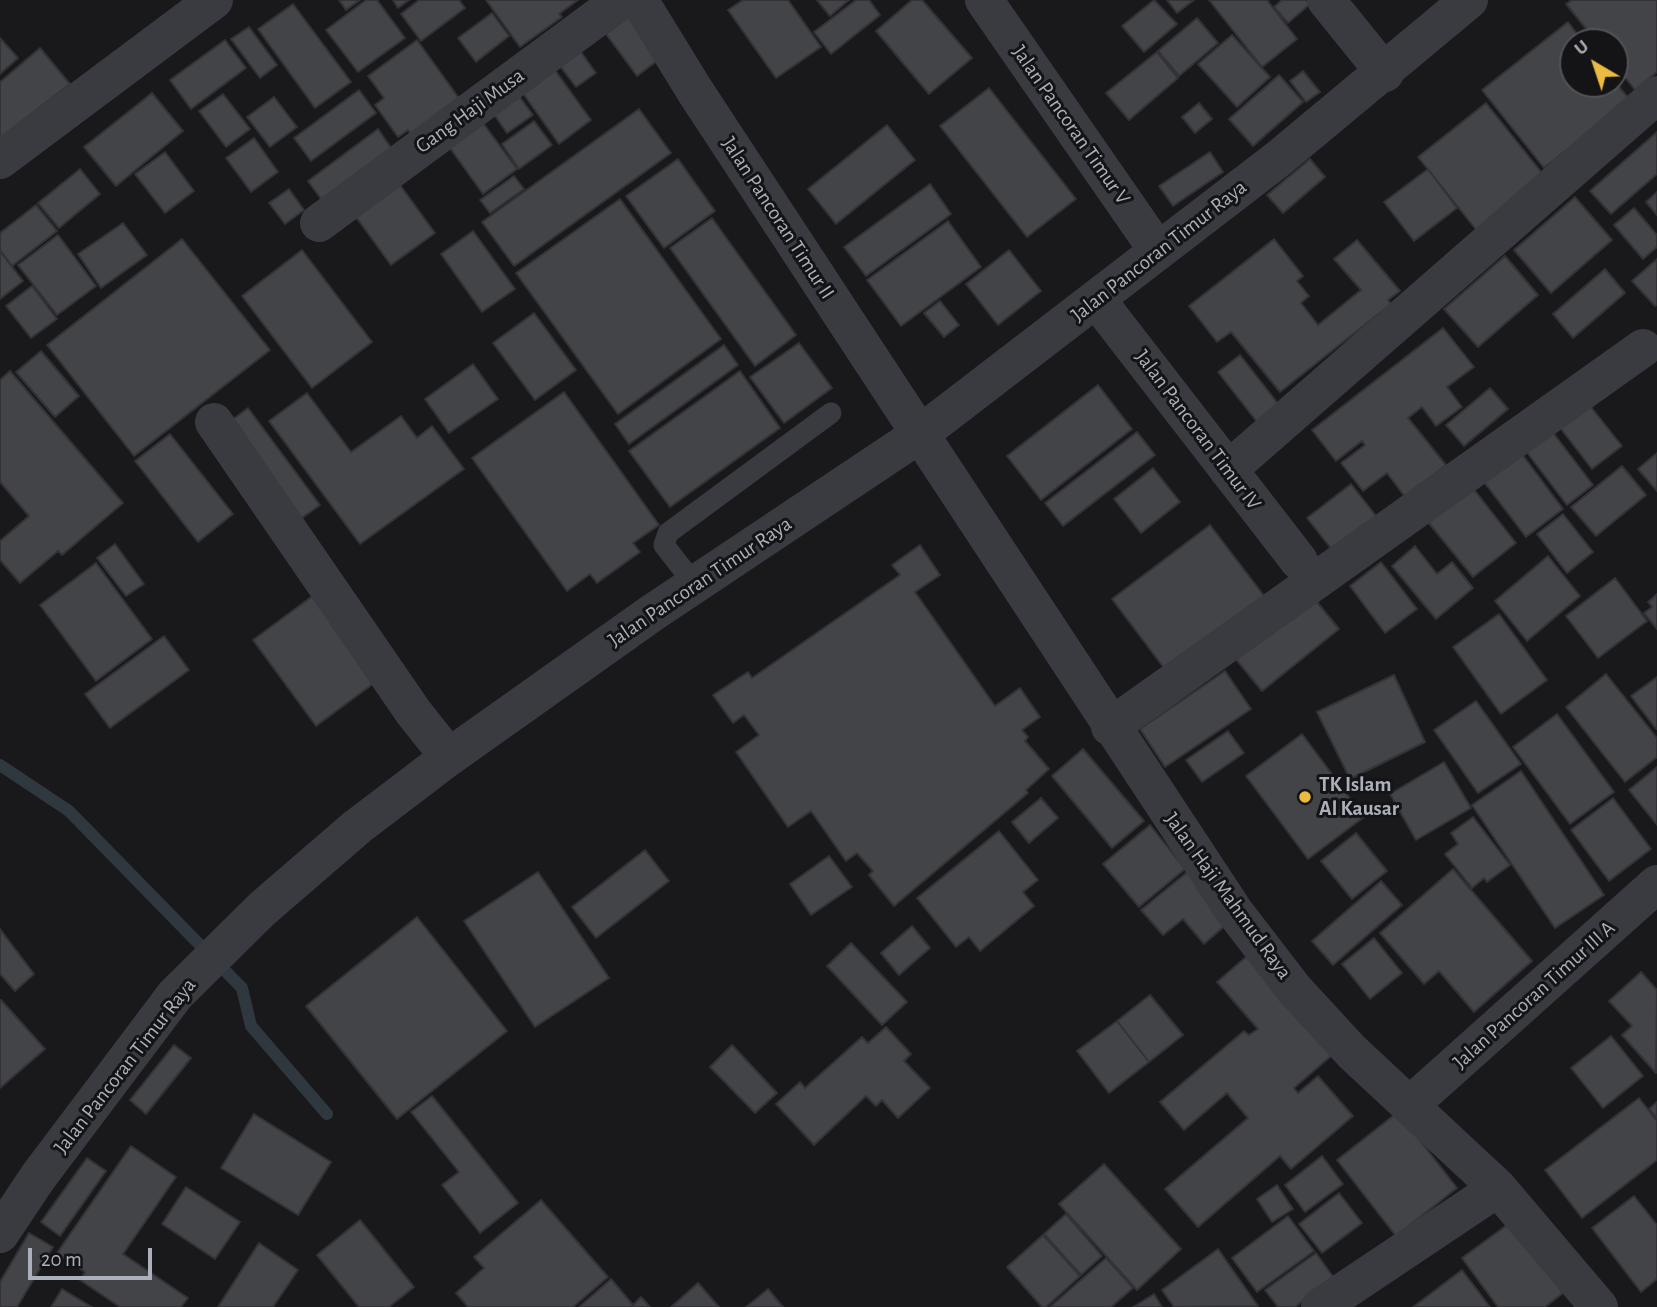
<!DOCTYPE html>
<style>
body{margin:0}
#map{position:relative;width:1657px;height:1307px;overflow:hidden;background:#19191b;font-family:"Alegreya Sans",sans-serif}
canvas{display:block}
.north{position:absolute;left:1559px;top:28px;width:70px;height:70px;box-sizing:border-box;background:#141416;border:2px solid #515258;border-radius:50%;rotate:321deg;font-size:19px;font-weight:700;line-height:28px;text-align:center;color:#acb0ba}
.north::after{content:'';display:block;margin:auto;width:24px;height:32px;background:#ebba41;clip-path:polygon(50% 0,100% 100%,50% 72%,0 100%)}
.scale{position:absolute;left:28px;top:1248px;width:124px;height:32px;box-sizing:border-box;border:4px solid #acb0ba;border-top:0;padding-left:9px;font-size:21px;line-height:24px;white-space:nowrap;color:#acb0ba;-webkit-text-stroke:5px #141416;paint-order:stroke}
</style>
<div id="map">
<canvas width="1657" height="1307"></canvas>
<div class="north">U</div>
<div class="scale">20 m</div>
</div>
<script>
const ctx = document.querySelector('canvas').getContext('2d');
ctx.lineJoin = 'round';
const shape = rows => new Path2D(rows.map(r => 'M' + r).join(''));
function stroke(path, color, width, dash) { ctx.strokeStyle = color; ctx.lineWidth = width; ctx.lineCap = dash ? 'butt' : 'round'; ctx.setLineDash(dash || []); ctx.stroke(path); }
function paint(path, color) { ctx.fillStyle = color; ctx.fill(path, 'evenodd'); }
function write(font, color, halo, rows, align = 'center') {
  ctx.font = font + ' "Alegreya Sans",sans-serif'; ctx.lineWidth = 6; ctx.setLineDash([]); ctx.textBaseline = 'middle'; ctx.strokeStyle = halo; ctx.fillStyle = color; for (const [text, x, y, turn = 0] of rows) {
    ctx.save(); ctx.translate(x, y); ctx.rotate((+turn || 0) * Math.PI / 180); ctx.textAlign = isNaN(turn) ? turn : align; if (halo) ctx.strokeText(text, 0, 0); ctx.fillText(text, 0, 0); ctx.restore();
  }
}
stroke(shape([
 [0,765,69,811,242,988,251,1026,327,1114]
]), '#2f373f', 12);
const building = shape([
 [339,0,360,0,346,10,339,0],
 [366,0,377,0,405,38,358,72,326,30,366,0],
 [393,0,409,0,398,8,393,0],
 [419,0,459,0,465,8,421,41,401,14,419,0],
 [486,0,578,0,559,14,562,17,520,47,486,0],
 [743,0,788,0,821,47,776,78,728,10,743,0],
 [817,0,849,0,830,16,817,0],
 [856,0,869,0,880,15,831,54,814,32,856,0],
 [912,0,922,0,972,58,929,94,876,31,912,0],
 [1154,0,1177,24,1144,52,1122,26,1154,0],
 [1167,0,1194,0,1177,13,1167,0],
 [1209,0,1267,0,1297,39,1262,67,1209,0],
 [1282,0,1306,0,1310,4,1288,23,1274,7,1282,0],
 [1572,0,1657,0,1657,72,1635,90,1615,65,1615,42,1597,42,1566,4,1572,0],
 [293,4,351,82,315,108,258,29,293,4],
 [635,12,666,54,637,76,606,34,635,12],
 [492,13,509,36,476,62,458,38,492,13],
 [1197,18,1218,43,1179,76,1158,51,1197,18],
 [1568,22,1583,42,1573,42,1573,84,1615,82,1630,100,1544,168,1482,90,1568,22],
 [249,27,277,65,260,78,231,39,249,27],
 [1232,35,1270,77,1237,107,1198,64,1232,35],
 [0,38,18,58,0,74,0,38],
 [571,38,596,73,576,87,550,53,571,38],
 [225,40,246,68,191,109,170,80,225,40],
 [417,40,466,108,418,143,408,130,398,137,375,105,384,98,368,76,417,40],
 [40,48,70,84,0,138,0,82,40,48],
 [1157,52,1178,78,1129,120,1106,93,1157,52],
 [552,66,591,120,559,144,520,89,552,66],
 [1303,71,1320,92,1306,102,1290,81,1303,71],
 [1279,75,1303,102,1253,146,1229,119,1279,75],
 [989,88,1076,199,1027,237,940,126,989,88],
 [359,90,376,113,311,161,294,138,359,90],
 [516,92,533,115,507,133,491,110,516,92],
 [152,93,183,131,116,186,84,147,152,93],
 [223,94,250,129,226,147,199,111,223,94],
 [274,97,297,127,270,147,247,117,274,97],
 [1199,103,1212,119,1195,133,1182,117,1199,103],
 [1486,103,1546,178,1478,232,1418,157,1486,103],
 [639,109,671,153,514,266,482,222,639,109],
 [534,121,552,145,519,169,502,144,534,121],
 [483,123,517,169,483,194,450,148,483,123],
 [887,125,915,160,836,224,808,189,887,125],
 [378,129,394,152,324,203,308,181,378,129],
 [1657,132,1657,174,1611,214,1590,191,1657,132],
 [254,138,278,172,251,192,226,158,254,138],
 [165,152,194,191,165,213,135,174,165,152],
 [1210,152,1223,172,1173,206,1159,186,1210,152],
 [678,159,715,211,664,248,626,196,678,159],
 [1310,159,1325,177,1283,213,1267,195,1310,159],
 [80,169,100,194,59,228,38,203,80,169],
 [1428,169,1457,208,1414,241,1384,202,1428,169],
 [514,176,524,189,490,213,480,200,514,176],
 [930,184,951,214,866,276,844,247,930,184],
 [400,185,435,233,391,265,356,217,400,185],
 [289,189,304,210,285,224,269,203,289,189],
 [1657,192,1657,215,1646,202,1657,192],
 [1575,197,1612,240,1551,293,1514,250,1575,197],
 [620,199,721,339,618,414,516,273,620,199],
 [36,205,57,231,12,266,0,250,0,233,36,205],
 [1634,208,1657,235,1657,247,1643,259,1614,225,1634,208],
 [712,218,796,335,755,366,670,248,712,218],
 [948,221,981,267,901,326,867,280,948,221],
 [123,223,147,255,101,288,78,254,123,223],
 [473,231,515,289,482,312,441,254,473,231],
 [58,235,96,286,57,315,18,265,58,235],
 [182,239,270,350,134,456,47,345,182,239],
 [1274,239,1303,276,1297,281,1309,296,1301,303,1318,325,1361,290,1334,259,1357,240,1400,291,1388,300,1391,304,1280,392,1231,332,1217,342,1189,306,1274,239],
 [302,250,372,342,312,388,242,296,302,250],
 [1009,250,1041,291,998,325,966,284,1009,250],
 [0,251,23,281,0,299,0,251],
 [1505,256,1538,295,1478,347,1444,309,1505,256],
 [1657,259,1657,304,1655,306,1632,281,1657,259],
 [1605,269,1625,293,1573,338,1553,314,1605,269],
 [32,286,57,319,31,338,6,306,32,286],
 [940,301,959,325,944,337,924,313,940,301],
 [534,313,576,370,535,400,493,343,534,313],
 [1443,328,1474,367,1447,387,1462,407,1436,426,1422,407,1408,418,1446,465,1405,497,1387,473,1363,491,1341,463,1365,445,1362,441,1336,461,1312,430,1443,328],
 [799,343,832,388,784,423,750,377,799,343],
 [724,345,738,365,629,444,615,424,724,345],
 [41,351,79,396,55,417,16,372,41,351],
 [1240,355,1283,410,1261,427,1218,372,1240,355],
 [473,364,498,399,449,433,425,399,473,364],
 [10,371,123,503,62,555,58,551,20,583,0,560,0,541,29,516,0,482,0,380,10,371],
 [740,371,780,428,670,507,629,451,740,371],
 [1098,385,1132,429,1041,500,1007,456,1098,385],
 [1490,388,1508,409,1464,446,1446,425,1490,388],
 [564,392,659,525,633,543,640,552,597,583,590,574,567,591,472,458,564,392],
 [307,393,351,452,401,416,417,438,432,426,464,469,360,544,269,421,307,393],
 [1583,397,1622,446,1592,469,1554,420,1583,397],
 [248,408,320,505,291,526,220,429,248,408],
 [1548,426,1593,485,1567,505,1522,446,1548,426],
 [1137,432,1155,455,1063,526,1045,503,1137,432],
 [170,434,233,514,198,542,135,461,170,434],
 [1657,453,1657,491,1638,469,1657,453],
 [1522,454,1563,509,1526,537,1484,482,1522,454],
 [1622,466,1646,495,1596,536,1571,507,1622,466],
 [1153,468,1180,502,1141,533,1114,499,1153,468],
 [1351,484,1384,526,1341,561,1307,518,1351,484],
 [1472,487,1516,543,1473,577,1428,522,1472,487],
 [1563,514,1593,552,1567,573,1537,534,1563,514],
 [1210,525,1268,601,1170,676,1112,599,1210,525],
 [115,544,144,584,126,596,97,558,115,544],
 [920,545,940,575,915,592,995,706,1020,688,1040,717,1022,730,1028,737,1025,741,1049,769,1026,790,1028,793,894,906,869,875,873,871,857,853,846,861,811,811,788,827,736,752,759,735,744,715,733,723,713,695,748,672,752,678,900,575,892,565,920,545],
 [1415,546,1437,574,1452,562,1473,588,1436,619,1392,566,1415,546],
 [1548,556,1580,596,1527,641,1495,601,1548,556],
 [1381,562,1417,609,1385,633,1350,586,1381,562],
 [96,563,152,639,96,681,40,605,96,563],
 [1615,578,1647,621,1598,658,1566,616,1615,578],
 [322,589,385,675,316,726,253,640,322,589],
 [1657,594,1657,629,1644,613,1652,607,1648,602,1657,594],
 [1312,596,1339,629,1262,691,1235,658,1312,596],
 [1499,614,1547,680,1501,714,1453,647,1499,614],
 [164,636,189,670,110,728,85,694,164,636],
 [1225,671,1251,709,1165,767,1140,729,1225,671],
 [1606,674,1657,738,1657,757,1625,782,1566,707,1606,674],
 [1394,675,1425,742,1350,779,1317,712,1394,675],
 [1657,677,1657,729,1656,729,1631,696,1657,677],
 [1476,701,1521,764,1478,793,1434,730,1476,701],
 [1557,714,1614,792,1570,824,1513,747,1557,714],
 [1228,731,1244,753,1202,782,1186,760,1228,731],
 [1302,734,1364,817,1308,859,1246,776,1302,734],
 [1083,749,1144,821,1112,848,1052,776,1083,749],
 [1444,762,1471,808,1416,840,1390,794,1444,762],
 [1657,767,1657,825,1629,790,1657,767],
 [1521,771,1604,895,1555,928,1472,805,1521,771],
 [1041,798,1058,818,1029,843,1012,822,1041,798],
 [1613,798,1651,849,1609,881,1571,830,1613,798],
 [1473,817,1510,865,1487,882,1484,878,1472,888,1445,854,1458,844,1451,833,1473,817],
 [1150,825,1185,869,1139,907,1103,864,1150,825],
 [999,831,1038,880,1023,892,1034,906,980,951,969,937,956,947,917,898,999,831],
 [1356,833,1387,871,1352,899,1321,861,1356,833],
 [645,850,669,881,596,938,572,907,645,850],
 [829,856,852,887,811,915,790,884,829,856],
 [1191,869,1228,923,1204,944,1183,919,1163,935,1141,910,1191,869],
 [1453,869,1532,961,1474,1012,1439,971,1424,984,1380,933,1453,869],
 [538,872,609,978,535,1027,464,921,538,872],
 [1381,881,1402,905,1333,965,1312,941,1381,881],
 [417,917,507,1031,397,1119,306,1006,417,917],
 [912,926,930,948,899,975,881,953,912,926],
 [0,929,34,974,15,991,0,974,0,929],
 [1374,938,1402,973,1370,999,1342,964,1374,938],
 [851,943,907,1002,882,1025,827,966,851,943],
 [1253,951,1338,1050,1294,1088,1298,1093,1318,1076,1353,1116,1291,1169,1280,1156,1198,1227,1165,1189,1248,1118,1227,1093,1184,1130,1160,1102,1244,1031,1249,1035,1258,1029,1217,982,1253,951],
 [1641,972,1657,990,1656,1073,1622,1035,1632,1026,1609,1001,1641,972],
 [1150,995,1183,1035,1149,1062,1117,1021,1150,995],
 [1,1000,45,1049,0,1088,0,1001,1,1000],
 [1117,1021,1149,1062,1109,1093,1077,1051,1117,1021],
 [886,1027,911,1054,904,1061,930,1088,898,1118,882,1100,876,1106,866,1096,814,1145,776,1104,800,1082,805,1088,862,1037,868,1043,886,1027],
 [1611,1036,1643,1076,1603,1108,1571,1068,1611,1036],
 [174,1045,191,1058,146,1114,130,1100,174,1045],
 [732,1045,777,1093,755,1113,710,1067,732,1045],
 [432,1096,518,1203,480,1233,442,1185,459,1172,411,1112,432,1096],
 [1639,1098,1657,1121,1657,1160,1582,1218,1545,1170,1639,1098],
 [1657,1102,1657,1118,1649,1109,1657,1102],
 [1398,1112,1457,1188,1396,1236,1337,1160,1398,1112],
 [254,1114,331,1162,298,1215,221,1168,254,1114],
 [131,1146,176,1177,123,1254,188,1298,181,1307,120,1307,80,1280,85,1272,57,1253,131,1146],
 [1322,1156,1343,1184,1305,1212,1285,1185,1322,1156],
 [87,1158,106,1171,60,1236,41,1222,87,1158],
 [1104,1164,1181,1249,1137,1290,1059,1204,1104,1164],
 [1277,1185,1293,1209,1272,1222,1257,1199,1277,1185],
 [186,1187,240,1222,215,1259,162,1224,186,1187],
 [1339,1193,1362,1223,1322,1253,1299,1224,1339,1193],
 [1634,1196,1657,1225,1657,1279,1641,1292,1592,1228,1634,1196],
 [541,1200,608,1277,573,1307,468,1307,456,1293,484,1268,474,1257,541,1200],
 [1066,1214,1102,1256,1081,1275,1044,1234,1066,1214],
 [1288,1216,1314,1251,1257,1292,1232,1258,1288,1216],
 [360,1220,414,1287,389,1307,359,1307,317,1255,360,1220],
 [1511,1222,1563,1293,1545,1307,1498,1307,1462,1258,1511,1222],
 [29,1233,53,1247,17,1307,0,1307,0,1282,29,1233],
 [1043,1235,1080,1276,1046,1307,1042,1307,1007,1267,1043,1235],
 [259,1243,298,1270,273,1307,218,1307,259,1243],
 [1218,1249,1258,1306,1174,1307,1162,1290,1218,1249],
 [1316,1253,1334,1278,1295,1307,1278,1307,1265,1290,1316,1253],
 [1106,1258,1133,1288,1111,1307,1050,1307,1106,1258],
 [1462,1270,1490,1307,1413,1307,1462,1270],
 [611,1279,633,1305,641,1297,650,1307,579,1307,611,1279],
 [698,1283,719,1307,671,1307,698,1283],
 [62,1289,92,1307,51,1307,62,1289],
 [768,1289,783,1307,746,1307,768,1289],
 [1154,1294,1162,1307,1133,1307,1154,1294]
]);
paint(building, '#434448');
stroke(building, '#333337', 2);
stroke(shape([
 [695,585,664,545,668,533,831,413]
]), '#3a3b40', 21);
stroke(shape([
 [984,0,1158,251],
 [1326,0,1385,73],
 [0,160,214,0],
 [319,223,621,0],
 [1097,300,1299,561],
 [214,422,414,713,449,757],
 [920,434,1234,911,1294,989,1352,1052,1498,1188,1599,1307],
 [1228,470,1657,95],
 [1110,727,1643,348],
 [1410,1105,1657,884],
 [1320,1307,1498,1188]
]), '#3a3b40', 38);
stroke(shape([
 [639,0,695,91,920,434],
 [0,1234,38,1177,175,995,262,909,357,827,449,757,652,613,920,434,1278,159,1469,0]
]), '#3a3b40', 38);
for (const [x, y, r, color] of [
 [1305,797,7,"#ebba41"]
]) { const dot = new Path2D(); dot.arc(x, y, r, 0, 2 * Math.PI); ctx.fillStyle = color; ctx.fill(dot); stroke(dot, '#141416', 2.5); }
write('21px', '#acb0ba', '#141416', [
 ["Gang Haji Musa",470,111,-36],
 ["Jalan Pancoran Timur V",1071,125,55],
 ["Jalan Pancoran Timur II",778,218,57],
 ["Jalan Pancoran Timur Raya",1159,251,-38],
 ["Jalan Pancoran Timur IV",1198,430,53],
 ["Jalan Pancoran Timur Raya",700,582,-34],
 ["Jalan Haji Mahmud Raya",1228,896,54],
 ["Jalan Pancoran Timur III A",1534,995,-42],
 ["Jalan Pancoran Timur Raya",125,1066,-52]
]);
write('bold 21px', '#acb0ba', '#141416', [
 ["TK Islam",1319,785],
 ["Al Kausar",1319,809]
], 'left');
</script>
